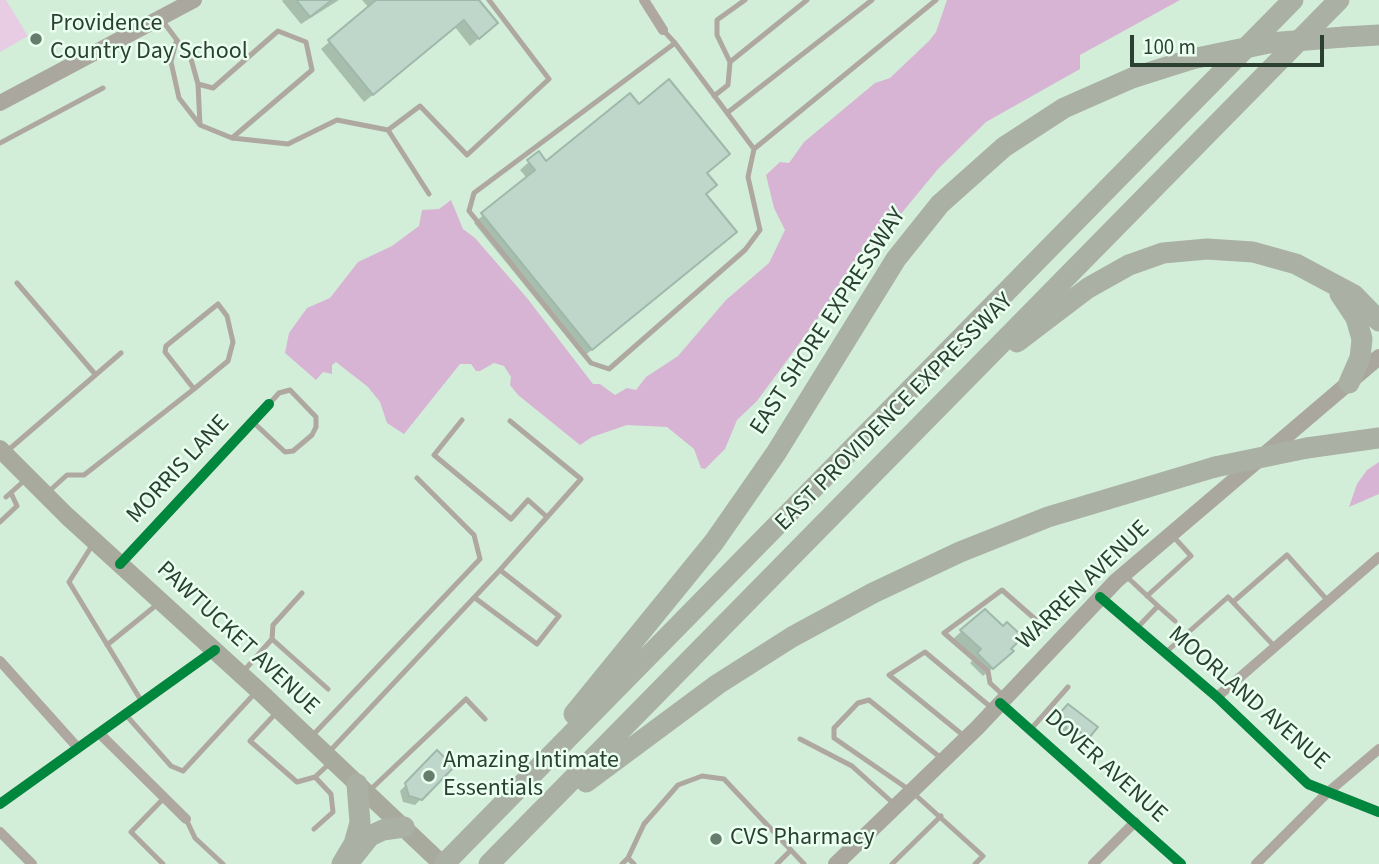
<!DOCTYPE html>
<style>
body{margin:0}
#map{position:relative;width:1379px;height:864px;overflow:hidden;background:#d2eed9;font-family:"Source Sans 3",sans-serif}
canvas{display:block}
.scale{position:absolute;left:1130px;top:35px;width:194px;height:32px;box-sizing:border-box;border:4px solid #2b4031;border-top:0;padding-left:9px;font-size:21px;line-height:24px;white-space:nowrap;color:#2b4031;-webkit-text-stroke:5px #eaffef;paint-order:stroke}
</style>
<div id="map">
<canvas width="1379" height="864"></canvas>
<div class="scale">100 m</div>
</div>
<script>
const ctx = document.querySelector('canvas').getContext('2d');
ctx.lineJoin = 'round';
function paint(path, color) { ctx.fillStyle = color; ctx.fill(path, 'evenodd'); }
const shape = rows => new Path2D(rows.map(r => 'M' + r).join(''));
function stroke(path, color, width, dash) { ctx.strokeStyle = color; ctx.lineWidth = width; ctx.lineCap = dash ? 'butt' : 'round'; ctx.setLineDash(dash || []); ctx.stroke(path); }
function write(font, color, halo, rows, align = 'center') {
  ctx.font = font + ' "Source Sans 3",sans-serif'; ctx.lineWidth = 5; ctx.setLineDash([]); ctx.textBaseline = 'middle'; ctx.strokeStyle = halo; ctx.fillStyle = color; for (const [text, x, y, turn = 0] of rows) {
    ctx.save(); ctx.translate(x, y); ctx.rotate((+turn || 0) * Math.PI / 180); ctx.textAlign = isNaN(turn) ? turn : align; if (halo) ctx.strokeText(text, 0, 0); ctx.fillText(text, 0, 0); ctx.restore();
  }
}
paint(shape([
 [0,0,6,0,28,36,0,52]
]), '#e7cce4');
paint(shape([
 [947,0,1180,0,1080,55,1080,69,986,122,938,169,844,283,757,401,737,420,725,449,705,469,701,468,694,449,667,427,627,425,592,437,580,445,518,395,510,385,511,377,504,366,494,363,480,371,476,371,471,364,460,364,404,434,387,423,380,402,368,387,336,362,332,365,332,374,323,372,316,380,285,353,289,333,307,308,330,298,358,262,392,246,419,226,422,210,439,209,451,200,463,229,475,238,527,298,593,384,600,384,615,395,627,388,636,390,646,377,678,356,726,300,769,263,785,230,774,208,766,175,780,162,789,163,804,142,875,83,890,78,929,41,936,32],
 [1379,462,1379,494,1349,507,1357,484,1367,470]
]), '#d8b4d4');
paint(shape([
 [339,0,301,24,282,1,283,0],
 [362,0,477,0,487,31,470,46,455,27,364,102,321,49,369,8],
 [538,154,546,164,705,173,704,194,735,232,583,357,474,223,527,178,520,170],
 [962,631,1009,649,1003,660,983,676,970,663,974,659,953,639],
 [1064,710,1087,737,1083,741,1068,729,1064,732,1057,726,1060,723,1056,719],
 [437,753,452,767,415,805,403,802,400,791]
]), '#0003');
const building = shape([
 [296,0,332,0,310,17,296,0],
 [376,0,479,0,498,23,479,39,464,20,373,95,328,40,376,0],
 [669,79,730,154,707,173,717,185,706,194,737,232,592,350,481,213,535,170,527,160,539,151,546,161,630,93,639,104,669,79],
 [985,609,1003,626,1007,622,1023,637,1011,649,1014,651,993,669,977,653,981,649,960,630,985,609],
 [1068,704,1098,727,1088,739,1073,726,1069,730,1059,721,1062,718,1058,715,1068,704],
 [437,750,454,767,422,800,409,796,405,783,437,750]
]);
paint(building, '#bed7ca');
stroke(building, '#9eb8ab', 2);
stroke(shape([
 [162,20,191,59,198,84,200,125],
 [663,30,675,43,754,149,748,177,760,230,745,250,609,369,591,363,469,211,474,193,675,43],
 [176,42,171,62,179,98,200,125,232,138,288,144,337,120,388,130,429,194],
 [730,62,717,35,717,20,745,0],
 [198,84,213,88,278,31,306,42,312,70,232,138],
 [714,96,728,85,730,62,807,0],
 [727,113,872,0],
 [388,130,420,106,467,155,549,79,489,0],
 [0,143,103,88],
 [754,149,936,0],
 [17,283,95,374],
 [462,420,434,455,511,519,528,500,547,517],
 [253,422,285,452,293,451,312,435,316,427,316,417,290,390,279,393,269,404],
 [6,452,121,353],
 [47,493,67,475,84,475,194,389,228,361,233,342,227,316,218,304,166,346,165,352,194,389],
 [6,497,25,480],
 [0,522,17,506,11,493],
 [93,544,69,582,142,702],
 [500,570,581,479,510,421],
 [1125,575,1158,606,1136,629],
 [302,593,273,625,272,639,328,689],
 [1147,596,1191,556,1172,535],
 [1233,602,1287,555,1328,601],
 [1158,606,1175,621],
 [107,645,159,603],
 [1165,653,1228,597,1275,647],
 [242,673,272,639],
 [1003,695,990,683,988,671,944,633,1002,590,1035,619],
 [277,712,250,741,297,782,315,777,330,763],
 [126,715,171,766,183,771,256,692],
 [1031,729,1068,687],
 [312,736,480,559,474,535,417,478],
 [964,736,889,675,925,652,993,709],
 [800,739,852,766,894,804],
 [329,752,500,570,559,616,537,644,475,598],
 [941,758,869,700,858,703,834,728,834,738,911,791,983,856,975,864],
 [369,791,466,699,485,719],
 [186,819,195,838,223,864],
 [314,829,333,812,331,794,315,777],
 [628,858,644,824,678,785,702,776,724,779,804,864],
 [163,864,131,832,164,798],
 [622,864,628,858,634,864],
 [777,864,791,850],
 [892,864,941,816]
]), '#aea8a1', 5);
stroke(shape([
 [644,0,663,30],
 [120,564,269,404],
 [1100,597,1217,697,1308,784,1379,812],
 [0,661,78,748],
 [1217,697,1379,557],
 [1000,703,1181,864],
 [99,733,186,819],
 [0,804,215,650],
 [0,832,32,864],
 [1093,864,1135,822],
 [1256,864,1327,793,1379,749]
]), '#aea8a1', 10);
stroke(shape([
 [0,103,194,0],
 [836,864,977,728,1116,581,1379,357]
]), '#aaa89e', 16);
stroke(shape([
 [0,449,67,516,258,690,442,864]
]), '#a9aa9e', 18);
stroke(shape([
 [1344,37,1379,35],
 [1340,294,1356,318,1362,339,1360,358,1349,383],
 [1017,342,1088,288,1129,265,1163,253,1207,249,1253,252,1296,264,1354,295,1379,321],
 [1307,448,1379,438],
 [574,714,714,542,776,453,896,259,940,204,1004,147,1064,108,1132,78,1192,59],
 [586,782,718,684,792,637,873,593,960,552,1048,517,1215,467],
 [354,856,370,836,383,830,404,827],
 [342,864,354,844,360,823,357,784],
 [444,864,1293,0],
 [489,864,1339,0]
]), '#aab0a3', 21);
stroke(shape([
 [1192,59,1269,43,1344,37],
 [1215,467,1307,448]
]), '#aab0a3', 21);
stroke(shape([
 [120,564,269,404],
 [1100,597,1217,697,1308,784,1379,812],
 [1000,703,1181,864],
 [0,804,215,650]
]), '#00873e', 10);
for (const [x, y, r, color] of [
 [36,39,7,"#657d6c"],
 [429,776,7,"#657d6c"],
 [716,839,7,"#657d6c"]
]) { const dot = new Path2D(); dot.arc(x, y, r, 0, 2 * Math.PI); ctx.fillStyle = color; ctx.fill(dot); stroke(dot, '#eaffef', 2.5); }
write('24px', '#2b4031', '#eaffef', [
 ["Providence",50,25],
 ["Country Day School",50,53],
 ["Amazing Intimate",443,762],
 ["Essentials",443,790],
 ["CVS Pharmacy",730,839]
], 'left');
write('24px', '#2b4031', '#eaffef', [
 ["EAST SHORE EXPRESSWAY",829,322,-57],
 ["EAST PROVIDENCE EXPRESSWAY",895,413,-45],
 ["MORRIS LANE",179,470,-47],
 ["WARREN AVENUE",1084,586,-44],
 ["PAWTUCKET AVENUE",237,639,43],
 ["MOORLAND AVENUE",1248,699,41],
 ["DOVER AVENUE",1105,767,42]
]);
</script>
